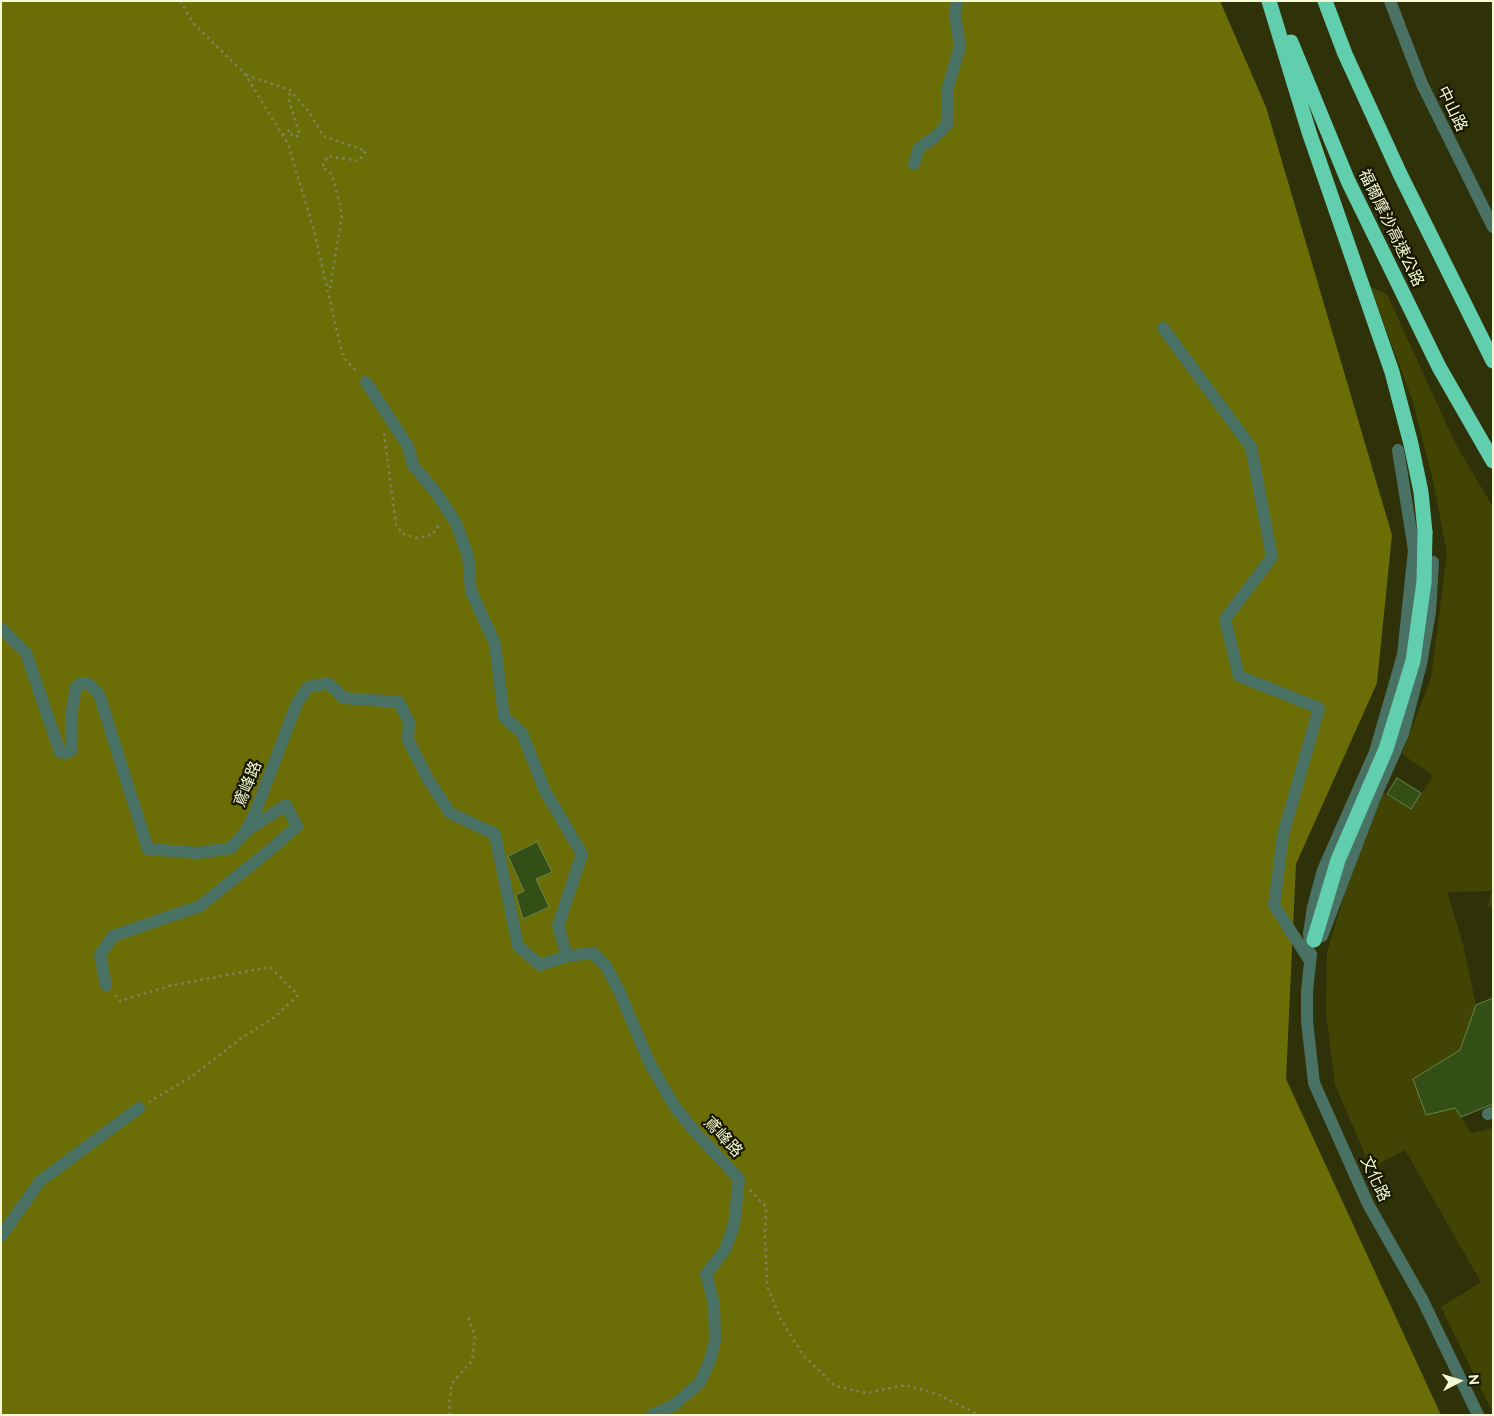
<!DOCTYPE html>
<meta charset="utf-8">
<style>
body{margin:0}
#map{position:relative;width:1494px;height:1416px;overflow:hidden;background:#2f3109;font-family:Raleway,sans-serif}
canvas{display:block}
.frame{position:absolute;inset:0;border:2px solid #f4f8d3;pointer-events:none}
.north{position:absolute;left:1434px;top:1356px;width:50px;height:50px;-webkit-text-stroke:4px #171800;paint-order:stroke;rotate:85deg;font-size:14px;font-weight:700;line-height:20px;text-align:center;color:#f4f8d3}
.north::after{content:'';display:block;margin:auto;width:18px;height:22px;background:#f4f8d3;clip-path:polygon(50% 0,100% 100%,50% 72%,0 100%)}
</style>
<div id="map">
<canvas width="1494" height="1416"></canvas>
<div class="frame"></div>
<div class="north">N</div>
</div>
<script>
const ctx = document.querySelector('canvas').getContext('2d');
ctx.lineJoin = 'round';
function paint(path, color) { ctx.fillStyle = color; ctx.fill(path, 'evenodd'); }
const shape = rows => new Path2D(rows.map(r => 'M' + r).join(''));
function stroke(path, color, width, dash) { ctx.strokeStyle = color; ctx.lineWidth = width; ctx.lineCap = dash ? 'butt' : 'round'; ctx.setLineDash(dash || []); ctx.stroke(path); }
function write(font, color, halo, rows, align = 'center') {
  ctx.font = font + ' Raleway,"Noto Sans TC",sans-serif'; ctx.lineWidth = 4.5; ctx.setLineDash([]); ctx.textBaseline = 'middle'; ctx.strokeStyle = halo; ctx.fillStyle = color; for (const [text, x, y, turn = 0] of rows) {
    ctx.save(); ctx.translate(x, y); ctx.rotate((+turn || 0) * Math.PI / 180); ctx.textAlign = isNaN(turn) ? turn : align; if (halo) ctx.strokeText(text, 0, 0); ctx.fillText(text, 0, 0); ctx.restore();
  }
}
paint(shape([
 [1370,287,1387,294,1455,443,1493,507,1493,907,1488,907,1491,891,1447,892,1463,944,1476,1005,1460,1050,1413,1079,1426,1115,1455,1108,1471,1133,1493,1128,1493,1413,1441,1307,1481,1282,1405,1150,1371,1168,1335,1085,1326,1014,1327,952,1354,863,1383,793,1411,809,1433,776,1402,754,1431,678,1447,553,1432,476,1412,399]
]), '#424403');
paint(shape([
 [1,1,1220,1,1266,107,1392,535,1377,683,1296,864,1286,1079,1441,1415,1,1415]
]), '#6b6d07');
const building = shape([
 [1397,778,1421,793,1411,809,1387,794,1397,778],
 [537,842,552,872,536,879,549,907,523,919,516,895,524,891,508,856,537,842],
 [1493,998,1493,1104,1461,1117,1455,1108,1426,1115,1413,1079,1460,1050,1476,1005,1493,998]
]);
paint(building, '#334f16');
stroke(building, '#68884a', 1);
stroke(shape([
 [180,1,194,24,245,74,288,144,313,227,343,357,358,373],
 [246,75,290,90,310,113,323,136,366,151,359,161,328,156,322,167,332,174,342,214,330,288],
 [282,135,290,130,292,135,296,137,300,135,289,101,290,90],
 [384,433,396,525,403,534,417,538,432,535,440,523],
 [115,995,120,1001,169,986,270,967,298,995,275,1017,240,1039,191,1077,149,1102],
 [750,1190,766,1207,765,1237,767,1285,781,1320,804,1356,835,1386,866,1393,906,1385,937,1394,979,1415],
 [450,1415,449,1405,452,1383,472,1361,475,1336,468,1317]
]), '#80835c', 2.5, [2.5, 4]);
stroke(shape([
 [1390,1,1422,84,1493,227],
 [914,164,919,148,935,137,948,123,948,87,960,46,955,15,957,1],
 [1163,328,1251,447,1272,557,1225,619,1239,676,1319,708,1283,835,1274,905,1310,961],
 [366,382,408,446,413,465,437,494,456,523,468,556,471,591,495,644,504,717,522,733,545,791,582,854,558,926,567,956,593,953,606,966,620,993,650,1064,675,1107,696,1133,739,1179,734,1225,725,1250,706,1274,714,1304,715,1341,710,1360,700,1382,674,1405,652,1415],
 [1,628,26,653,60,752,66,753,72,750,71,716,76,687,81,683,89,684,99,694,148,849,197,853,231,848,246,831,256,810,297,703,308,687,328,683,344,698,399,702,409,722,408,740,428,779,450,813,495,834,518,946,540,965,567,956],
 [1322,936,1375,797,1403,734,1421,664,1430,612,1433,562],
 [1310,944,1309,934,1313,907,1323,870,1375,752,1403,655,1414,550,1398,450],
 [1311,954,1307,991,1307,1021,1314,1083,1368,1204,1422,1299,1478,1415],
 [106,985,100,955,113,936,200,906,271,849,297,826,286,805,246,831],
 [1488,1114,1493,1112],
 [1,1236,40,1181,139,1108]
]), '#497264', 12);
stroke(shape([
 [1269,1,1309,132,1392,372,1411,444,1421,492,1425,532],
 [1325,1,1345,54,1400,174,1493,361],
 [1291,42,1348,181,1439,367,1493,461],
 [1314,940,1338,860,1386,749,1413,661,1424,582]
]), '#61ceae', 15);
stroke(shape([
 [1424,582,1425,532]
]), '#61ceae', 15);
write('16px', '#f4f8d3', '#171800', [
 ["中山路",1452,109,64],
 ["福爾摩沙高速公路",1391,228,64],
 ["鳶峰路",248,784,-68],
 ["鳶峰路",723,1137,47],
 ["文化路",1375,1179,65]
]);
</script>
